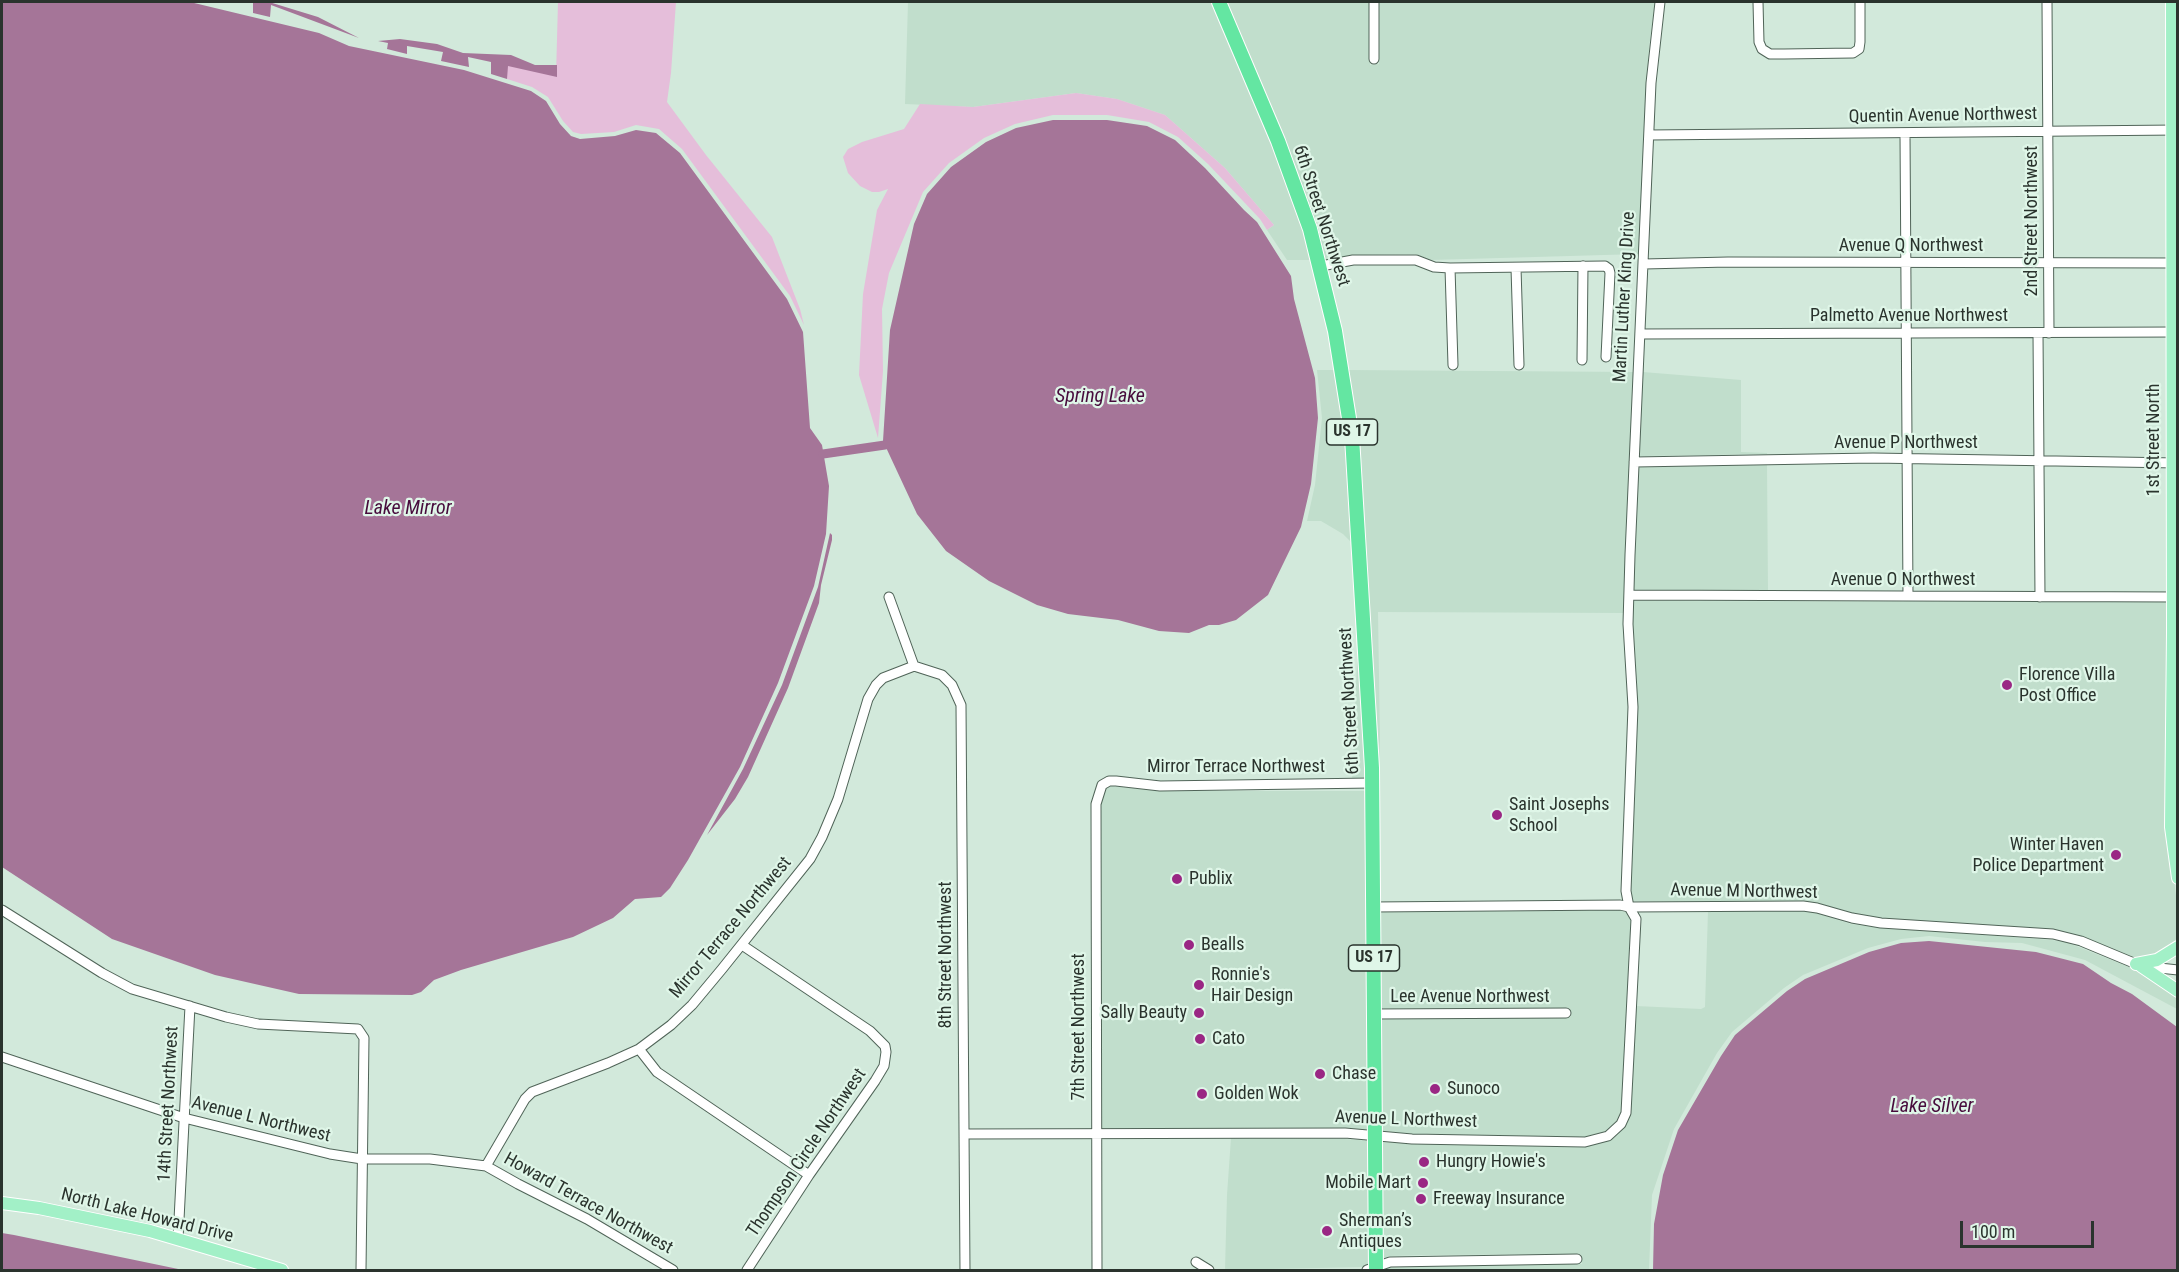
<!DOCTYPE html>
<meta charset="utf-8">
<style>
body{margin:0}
#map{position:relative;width:2179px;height:1272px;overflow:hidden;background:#d2e9db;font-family:"Roboto Condensed",sans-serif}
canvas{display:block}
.frame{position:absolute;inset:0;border:3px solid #2a332d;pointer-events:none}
.scale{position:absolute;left:1960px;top:1221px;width:134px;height:27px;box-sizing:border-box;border:3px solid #2a332d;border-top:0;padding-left:8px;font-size:18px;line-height:21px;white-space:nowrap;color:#2a332d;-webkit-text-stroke:4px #dff6e8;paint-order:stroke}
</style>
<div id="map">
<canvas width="2179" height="1272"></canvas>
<div class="frame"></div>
<div class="scale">100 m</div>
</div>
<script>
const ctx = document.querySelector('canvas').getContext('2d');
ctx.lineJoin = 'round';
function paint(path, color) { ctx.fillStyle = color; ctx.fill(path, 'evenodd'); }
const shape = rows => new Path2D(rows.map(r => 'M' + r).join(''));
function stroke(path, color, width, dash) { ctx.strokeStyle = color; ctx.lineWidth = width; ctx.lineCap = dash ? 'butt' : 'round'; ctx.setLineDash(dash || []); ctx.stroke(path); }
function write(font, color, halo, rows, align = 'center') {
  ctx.font = font + ' "Roboto Condensed",sans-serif'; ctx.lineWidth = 4.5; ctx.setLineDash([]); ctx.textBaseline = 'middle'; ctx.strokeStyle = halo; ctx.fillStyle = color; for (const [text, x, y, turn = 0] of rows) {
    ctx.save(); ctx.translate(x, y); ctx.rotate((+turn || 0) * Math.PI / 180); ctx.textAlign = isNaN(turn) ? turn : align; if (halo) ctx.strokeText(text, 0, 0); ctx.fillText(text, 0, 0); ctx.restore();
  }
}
paint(shape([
 [908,2,1214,2,1274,143,1314,260,1287,260,1267,230,1274,225,1225,168,1165,115,1117,99,1076,93,973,107,905,104],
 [1224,2,1369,2,1370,65,1379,64,1378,2,1655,2,1649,48,1639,254,1431,260,1415,254,1353,255,1324,260],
 [1317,370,1338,370,1343,400,1353,544,1343,534,1321,521,1307,521,1315,485,1322,418],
 [1347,370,1634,372,1624,613,1378,612,1380,738,1377,827],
 [1643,372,1741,380,1741,452,1767,453,1767,454,1639,456],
 [1767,465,1768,591,1633,590,1638,467],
 [1633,601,2168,602,2167,827,2177,903,2178,934,2173,946,2156,955,2136,958,2082,936,2054,929,1881,918,1853,913,1818,903,1803,901,1633,901,1631,890,1637,685,1633,624],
 [1359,616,1368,780,1352,780],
 [1110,786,1160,791,1368,791,1371,1130,1345,1128,1100,1128,1100,804,1105,788],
 [1620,910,1627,912,1631,920,1622,1111,1617,1121,1606,1131,1585,1137,1413,1134,1380,1131,1379,1019,1571,1017,1570,1008,1379,1009,1378,912],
 [1708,911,1803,911,1816,913,1851,924,1872,927,2052,940,2066,942,2139,971,2177,998,2177,1009,2085,960,2022,943,1985,942,1929,936,1901,939,1868,948,1803,975,1784,988,1732,1032,1717,1053,1674,1129,1652,1195,1649,1270,1381,1270,1390,1267,1423,1265,1582,1264,1581,1254,1422,1255,1389,1256,1381,1259,1380,1141,1412,1144,1585,1147,1611,1140,1624,1128,1631,1113,1636,1006,1701,1009,1705,1007],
 [1231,1138,1345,1139,1371,1141,1372,1263,1363,1267,1225,1270,1227,1195]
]), '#c1decc');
paint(shape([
 [558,2,676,2,671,73,667,102,706,155,772,237,800,309,804,325,790,296,682,149,659,129,636,125,614,132,581,134,573,132,563,121,548,97,532,87,507,79,507,65,556,76],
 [1076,93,1117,99,1165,115,1225,168,1274,225,1267,230,1260,219,1208,164,1178,137,1149,122,1107,115,1053,115,1015,124,984,138,949,163,923,192,889,273,882,309,883,371,878,438,859,375,863,294,877,210,888,189,879,192,872,192,860,186,848,173,843,157,848,149,862,142,904,129,920,104,973,107]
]), '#e5beda');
paint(shape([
 [2,2,190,2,319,33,349,46,464,70,531,91,546,101,560,124,571,136,580,139,615,136,636,130,656,133,680,153,787,299,803,332,810,428,822,445,829,486,826,534,814,586,778,683,740,767,688,860,670,888,661,897,635,899,613,918,573,937,461,970,434,980,421,992,412,995,299,994,215,975,112,939,2,867],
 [253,2,269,2,318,17,359,38,271,5,270,17,253,13],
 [400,39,437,44,463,53,511,55,535,65,557,65,557,77,508,66,507,79,491,74,491,62,468,57,469,67,441,61,443,52,407,46,407,54,387,49,388,43,378,41],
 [1053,120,1107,120,1147,126,1175,140,1205,168,1244,210,1257,222,1291,276,1294,299,1315,378,1318,418,1311,484,1301,527,1268,595,1236,620,1219,625,1209,625,1189,633,1159,631,1118,620,1068,614,1037,605,989,581,946,551,917,514,883,441,890,330,914,224,927,194,951,167,986,142,1016,128],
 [830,533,832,535,832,540,821,585,819,603,788,688,748,777,735,799,707,835,743,769,782,685,818,587],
 [1929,941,2036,952,2083,964,2111,983,2132,994,2177,1027,2177,1270,1653,1270,1654,1224,1663,1175,1678,1130,1721,1056,1735,1035,1787,991,1805,979,1869,952,1901,943],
 [2,1233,14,1235,183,1270,2,1270]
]), '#a57598');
stroke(shape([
 [823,454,885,445]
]), '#a57598', 9);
const minor = shape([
 [1374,2,1374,59],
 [1758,2,1759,42,1762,49,1770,54,1784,54,1853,53,1859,49,1860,42,1860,2],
 [2047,2,2049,333],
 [1905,134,1908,596],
 [1649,135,2178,130],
 [1644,264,1728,262,2178,263],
 [1321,266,1353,260,1416,260,1434,267,1450,268,1605,266,1609,269,1610,273,1606,357],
 [1450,268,1453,365],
 [1516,268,1519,365],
 [2038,333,2040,597],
 [1640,334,2177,332],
 [1582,360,1583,266],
 [1634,462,1873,458,2178,463],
 [1629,595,2178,597],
 [889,597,914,666],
 [914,666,942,675,952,685,961,705,965,1270],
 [1373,907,1620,905,1629,907,1803,906,1817,908,1852,918,1881,923,2053,934,2081,941,2141,966,2178,970],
 [2,910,102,973,132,989,226,1017,258,1024,358,1029,364,1038,361,1270],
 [742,945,870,1031,885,1046,886,1052,884,1066,875,1081,809,1175,747,1270],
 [1374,1014,1566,1013],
 [639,1049,657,1072,809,1175],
 [2,1057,184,1118,330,1154,362,1159,430,1159,486,1166,518,1184,587,1219,673,1270],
 [964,1134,1345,1133,1412,1139,1585,1142,1608,1136,1621,1124,1626,1113,1636,919,1629,907,1626,891,1633,707,1628,624,1630,555,1651,83,1660,2],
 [486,1166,525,1099,532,1092,608,1063,639,1049,671,1025,692,1005,722,969,810,859,822,837,838,799,868,699,876,685,883,678,914,666],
 [178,1239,190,1006],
 [1196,1262,1209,1270],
 [1097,1270,1096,804,1102,785,1109,781,1116,781,1160,786,1372,783],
 [1367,1270,1390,1262,1577,1259]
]);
const major = shape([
 [2172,2,2173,632,2171,827,2178,878],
 [2136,964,2157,960,2178,947],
 [2141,966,2178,991],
 [2,1203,39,1208,150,1231,282,1270]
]);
const highway = shape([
 [1219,2,1278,141,1310,229,1335,331,1352,437,1372,768,1376,1270]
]);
stroke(minor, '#506458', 11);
stroke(major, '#fff', 14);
stroke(highway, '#fff', 16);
stroke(minor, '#fff', 9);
stroke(major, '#a2f0c7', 12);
stroke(highway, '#64e6a2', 14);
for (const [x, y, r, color] of [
 [2007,685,6,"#9a2784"],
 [1497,815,6,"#9a2784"],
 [2116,855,6,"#9a2784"],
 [1177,879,6,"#9a2784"],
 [1189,945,6,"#9a2784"],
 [1199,985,6,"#9a2784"],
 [1199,1013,6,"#9a2784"],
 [1200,1039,6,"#9a2784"],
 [1320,1074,6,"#9a2784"],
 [1435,1089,6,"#9a2784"],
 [1202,1094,6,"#9a2784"],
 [1424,1162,6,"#9a2784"],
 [1423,1183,6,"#9a2784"],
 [1421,1199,6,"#9a2784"],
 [1327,1231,6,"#9a2784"]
]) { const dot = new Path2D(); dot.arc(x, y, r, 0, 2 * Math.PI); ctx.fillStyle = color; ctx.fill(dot); stroke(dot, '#dff6e8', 2); }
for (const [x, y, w] of [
 [1352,432,51],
 [1374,958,51]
]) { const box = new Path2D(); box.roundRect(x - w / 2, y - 13, w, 26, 4.5); ctx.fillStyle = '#dff6e8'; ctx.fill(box); stroke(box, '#2a332d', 1.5); }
write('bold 16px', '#2a332d', null, [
 ["US 17",1352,432],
 ["US 17",1374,958]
]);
write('18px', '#2a332d', '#dff6e8', [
 ["Quentin Avenue Northwest",1943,116,-1],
 ["6th Street Northwest",1321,216,72],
 ["2nd Street Northwest",2032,221,-90],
 ["Avenue Q Northwest",1911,246],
 ["Martin Luther King Drive",1625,297,-87],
 ["Palmetto Avenue Northwest",1909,316],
 ["1st Street North",2154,440,-90],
 ["Avenue P Northwest",1906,443],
 ["Avenue O Northwest",1903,580],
 ["6th Street Northwest",1350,701,-93],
 ["Mirror Terrace Northwest",1236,767],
 ["Avenue M Northwest",1744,892,1],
 ["Mirror Terrace Northwest",731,928,-50],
 ["8th Street Northwest",946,955,-90],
 ["Lee Avenue Northwest",1470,997],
 ["7th Street Northwest",1079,1027,-90],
 ["14th Street Northwest",169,1104,-87],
 ["Avenue L Northwest",261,1120,14],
 ["Avenue L Northwest",1406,1120,2],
 ["Thompson Circle Northwest",807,1153,-56],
 ["Howard Terrace Northwest",588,1204,29],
 ["North Lake Howard Drive",147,1216,14]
]);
write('18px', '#2a332d', '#dff6e8', [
 ["Florence Villa",2019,675],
 ["Post Office",2019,696],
 ["Saint Josephs",1509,805],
 ["School",1509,826],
 ["Winter Haven",2104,845,"right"],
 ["Police Department",2104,866,"right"],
 ["Publix",1189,879],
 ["Bealls",1201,945],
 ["Ronnie's",1211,975],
 ["Hair Design",1211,996],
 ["Sally Beauty",1187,1013,"right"],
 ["Cato",1212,1039],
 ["Chase",1332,1074],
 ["Sunoco",1447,1089],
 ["Golden Wok",1214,1094],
 ["Hungry Howie's",1436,1162],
 ["Mobile Mart",1411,1183,"right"],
 ["Freeway Insurance",1433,1199],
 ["Sherman’s",1339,1221],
 ["Antiques",1339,1242]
], 'left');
write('italic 20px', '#470b3c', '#dff6e8', [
 ["Spring Lake",1100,397],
 ["Lake Mirror",408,509],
 ["Lake Silver",1932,1107]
]);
</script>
